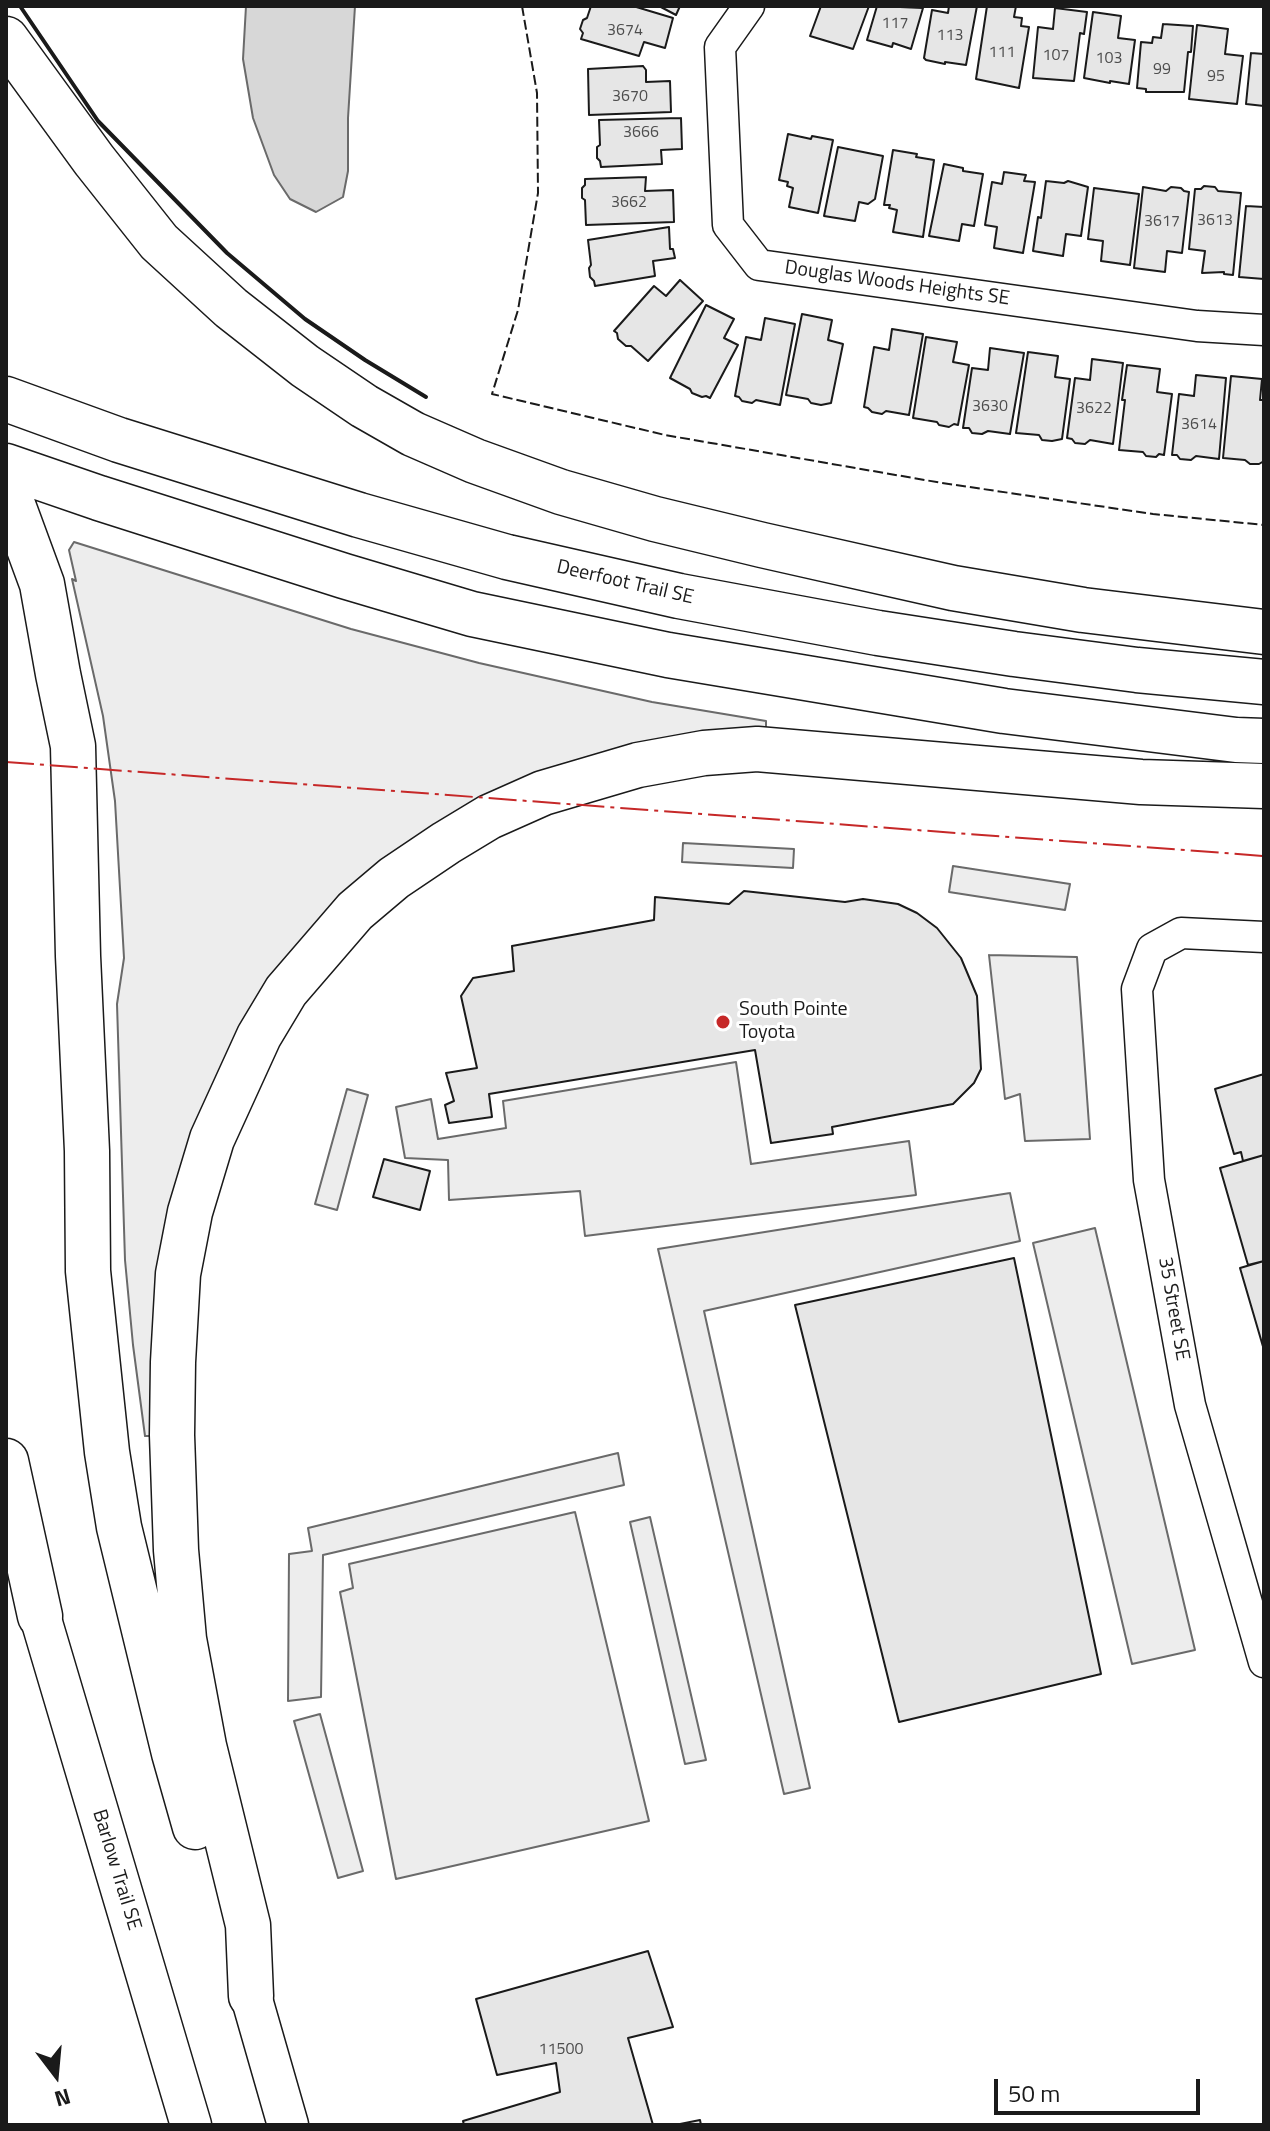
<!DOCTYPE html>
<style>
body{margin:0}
#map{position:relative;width:1270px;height:2131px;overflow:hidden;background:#fff;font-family:"Titillium Web",sans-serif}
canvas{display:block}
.frame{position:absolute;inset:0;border:8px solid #1a1a1a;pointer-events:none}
.north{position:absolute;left:16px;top:2035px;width:80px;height:80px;-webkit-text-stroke:6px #fff;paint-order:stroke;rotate:164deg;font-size:22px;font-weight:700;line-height:32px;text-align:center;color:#1a1a1a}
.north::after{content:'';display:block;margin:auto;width:28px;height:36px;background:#1a1a1a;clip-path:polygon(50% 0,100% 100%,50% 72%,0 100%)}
.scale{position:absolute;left:994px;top:2079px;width:206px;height:36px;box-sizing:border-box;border:4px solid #1a1a1a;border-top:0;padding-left:10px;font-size:24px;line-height:28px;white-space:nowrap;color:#1a1a1a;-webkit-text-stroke:6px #fff;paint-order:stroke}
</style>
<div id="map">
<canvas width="1270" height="2131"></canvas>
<div class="frame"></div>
<div class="north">N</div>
<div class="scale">50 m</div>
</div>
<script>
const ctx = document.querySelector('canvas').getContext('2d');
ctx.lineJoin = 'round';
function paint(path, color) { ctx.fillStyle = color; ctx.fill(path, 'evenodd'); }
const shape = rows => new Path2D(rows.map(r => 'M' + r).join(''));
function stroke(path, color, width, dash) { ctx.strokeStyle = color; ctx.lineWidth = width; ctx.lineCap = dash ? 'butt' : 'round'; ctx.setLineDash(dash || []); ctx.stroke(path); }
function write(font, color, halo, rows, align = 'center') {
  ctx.font = font + ' "Titillium Web",sans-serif'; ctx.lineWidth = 6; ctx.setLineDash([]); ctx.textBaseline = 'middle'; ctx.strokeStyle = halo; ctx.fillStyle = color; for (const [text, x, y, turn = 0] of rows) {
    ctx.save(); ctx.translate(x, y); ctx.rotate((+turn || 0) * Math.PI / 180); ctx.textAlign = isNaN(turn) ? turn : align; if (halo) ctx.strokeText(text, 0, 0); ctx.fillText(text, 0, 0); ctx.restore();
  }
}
const built = shape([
 [74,542,351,629,479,663,652,702,766,721,766,733,557,767,263,1005,158,1436,145,1436,133,1345,125,1260,117,1004,124,958,115,801,103,716,72,579,76,581,69,550,74,542],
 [683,843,794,849,793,868,682,862,683,843],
 [953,866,1070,884,1065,910,949,892,953,866],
 [989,955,1077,957,1090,1139,1025,1141,1020,1094,1005,1099,989,955],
 [736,1062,751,1164,909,1141,916,1195,585,1236,580,1191,449,1200,448,1160,405,1158,396,1107,431,1099,438,1139,506,1128,503,1101,736,1062],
 [347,1089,368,1095,337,1210,315,1204,347,1089],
 [1010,1193,1020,1241,704,1311,810,1788,784,1794,658,1249,1010,1193],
 [1095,1228,1195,1650,1132,1664,1033,1243,1095,1228],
 [618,1453,624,1485,323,1555,321,1697,288,1701,289,1554,312,1551,308,1528,618,1453],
 [575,1512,649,1821,396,1879,340,1592,353,1588,349,1564,575,1512],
 [650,1517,706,1760,685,1764,630,1522,650,1517],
 [320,1714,363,1871,338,1878,294,1721,320,1714]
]);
paint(built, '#ededed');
stroke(built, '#6a6a6a', 2);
const water = shape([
 [246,6,355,6,348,118,348,171,343,197,316,212,290,199,274,175,253,118,243,59,246,6]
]);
paint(water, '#d7d7d7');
stroke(water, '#6a6a6a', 2);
const building = shape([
 [591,6,633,6,673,18,665,48,644,42,639,56,581,39,583,33,580,29,583,20,587,18,591,6],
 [659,6,680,6,676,15,659,6],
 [821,6,869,6,853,49,810,36,821,6],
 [877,6,923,8,911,49,893,43,892,47,867,40,877,6],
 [949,6,977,6,966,65,945,62,945,64,926,60,924,58,932,10,948,13,949,6],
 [987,6,1016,6,1014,17,1022,18,1021,26,1029,27,1019,88,976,79,987,6],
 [1055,8,1087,12,1084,34,1080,33,1074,81,1033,78,1038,27,1053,29,1055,8],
 [1093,12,1121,16,1118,38,1135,40,1129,84,1110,81,1110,83,1084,78,1093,12],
 [1163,24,1193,26,1191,52,1188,52,1184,92,1146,92,1146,89,1137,88,1141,42,1152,43,1153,37,1161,38,1163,24],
 [1197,25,1228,29,1225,54,1243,56,1237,104,1189,99,1197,25],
 [1251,53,1264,54,1264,106,1246,104,1251,53],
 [643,66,646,70,646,82,670,81,671,112,589,115,588,69,643,66],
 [681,118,682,149,661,150,662,164,601,167,600,161,597,158,597,147,600,145,599,120,681,118],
 [788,134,811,139,812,136,833,140,818,213,789,207,793,188,787,186,788,182,779,180,788,134],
 [838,147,883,156,875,199,868,204,859,202,855,221,824,216,838,147],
 [893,150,917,154,916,157,934,160,923,237,893,232,897,210,889,208,890,205,884,205,893,150],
 [944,164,963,168,963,171,983,174,974,226,962,224,959,241,929,236,944,164],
 [1004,172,1026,175,1024,181,1035,182,1023,253,994,248,997,227,985,225,992,182,1002,184,1004,172],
 [646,177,645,191,673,190,674,222,586,225,585,200,582,198,582,188,585,185,585,179,646,177],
 [1046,181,1064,183,1068,181,1088,187,1081,236,1066,234,1063,256,1033,251,1038,217,1041,218,1046,181],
 [1204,186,1215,187,1218,191,1241,193,1233,275,1224,274,1224,272,1202,273,1205,251,1189,249,1195,189,1201,189,1204,186],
 [1143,187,1166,191,1171,187,1181,188,1184,191,1189,192,1182,253,1167,251,1165,272,1134,268,1143,187],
 [1094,188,1139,194,1130,265,1101,261,1103,241,1088,239,1094,188],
 [1246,206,1264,207,1264,279,1239,277,1246,206],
 [669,227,670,249,673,249,675,258,653,261,655,276,595,286,594,281,590,277,589,268,591,265,588,240,669,227],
 [680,280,703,301,648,361,631,346,626,346,618,339,617,333,614,331,654,286,666,296,680,280],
 [706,305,734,319,724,338,738,345,710,398,706,396,702,397,692,393,690,389,670,378,706,305],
 [802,314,832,320,828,340,843,344,831,403,821,405,811,403,808,399,786,395,802,314],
 [765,318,795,324,780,405,756,400,752,403,742,401,739,397,735,396,746,337,761,340,765,318],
 [892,329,923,334,909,415,886,411,882,414,872,412,868,408,864,407,874,347,889,350,892,329],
 [926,337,957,342,953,362,969,365,958,425,954,424,949,427,939,425,937,422,913,418,926,337],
 [990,348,1024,353,1010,434,988,431,982,434,972,433,969,428,963,428,972,368,988,370,990,348],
 [1028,352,1058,356,1055,377,1070,379,1062,439,1052,441,1042,440,1039,435,1016,433,1028,352],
 [1092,359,1123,363,1113,444,1090,440,1085,444,1075,443,1072,439,1067,438,1075,378,1090,380,1092,359],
 [1127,365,1160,369,1157,392,1172,394,1164,455,1159,454,1156,457,1146,456,1143,452,1119,450,1125,400,1122,400,1127,365],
 [1196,375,1226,378,1219,459,1196,456,1191,460,1180,459,1177,455,1172,455,1179,394,1194,396,1196,375],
 [1231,376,1262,379,1260,400,1264,400,1264,461,1259,464,1250,464,1245,460,1223,458,1231,376],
 [744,891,845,902,863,899,898,904,917,913,937,928,961,958,977,996,981,1069,974,1083,953,1104,832,1127,833,1134,771,1143,755,1050,489,1094,492,1117,449,1123,445,1105,454,1101,446,1073,477,1068,461,996,473,978,514,971,512,946,654,920,655,897,729,904,744,891],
 [1264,1074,1264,1155,1243,1161,1241,1152,1234,1154,1215,1089,1264,1074],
 [1264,1155,1264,1261,1248,1265,1220,1168,1264,1155],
 [384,1159,430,1171,420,1210,373,1197,384,1159],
 [1014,1258,1101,1674,899,1722,795,1305,1014,1258],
 [1264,1261,1264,1350,1240,1268,1264,1261],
 [648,1951,673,2027,628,2038,653,2125,464,2125,463,2121,560,2092,556,2063,497,2075,476,1999,648,1951],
 [700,2120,701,2125,675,2125,700,2120]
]);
paint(building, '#e6e6e6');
stroke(building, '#1a1a1a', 2);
const minor = shape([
 [749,6,720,47,728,225,759,265,1197,326,1264,330],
 [1264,937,1181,933,1152,949,1137,989,1149,1180,1190,1405,1264,1662]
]);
const major = shape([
 [40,1616,191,2125],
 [251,1996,288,2125]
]);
const highway = shape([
 [6,39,94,160,159,242,231,308,305,366,364,406,413,434,475,461,561,492,655,519,762,545,953,588,1083,610,1264,632],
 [6,399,119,440,359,515,507,557,679,596,878,633,1014,654,1137,670,1264,682],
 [6,466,99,498,344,576,472,614,668,655,1004,711,1236,740,1264,741],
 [6,486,42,584,58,674,73,746,78,956,87,1151,88,1271,107,1452,119,1527,174,1753,195,1827],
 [6,1461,40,1616],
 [251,1996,248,1925,204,1746,184,1639,176,1550,172,1435,173,1362,178,1274,190,1212,212,1139,259,1036,286,991,355,911,394,878,446,843,489,817,543,793,638,765,704,753,757,749,1141,782,1264,786]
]);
stroke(minor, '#1a1a1a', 33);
stroke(major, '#1a1a1a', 43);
stroke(highway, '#1a1a1a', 47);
stroke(minor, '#fff', 30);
stroke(major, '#fff', 40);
stroke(highway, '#fff', 44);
stroke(shape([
 [522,6,537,93,538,193,518,310,492,394,665,435,942,483,1153,514,1264,525]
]), '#1a1a1a', 2, [10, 4]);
stroke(shape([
 [20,6,98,121,227,253,305,319,365,360,426,397]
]), '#1a1a1a', 4);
stroke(shape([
 [6,762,1264,856]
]), '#c62828', 2, [28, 6, 4, 6]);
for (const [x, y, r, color] of [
 [723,1022,8,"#c62828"]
]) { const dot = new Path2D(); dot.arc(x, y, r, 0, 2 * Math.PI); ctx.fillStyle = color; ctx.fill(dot); stroke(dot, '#fff', 3); }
write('16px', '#4d4d4d', null, [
 ["117",895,24],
 ["3674",625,31],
 ["113",950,36],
 ["111",1002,53],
 ["107",1056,56],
 ["103",1109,59],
 ["99",1162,70],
 ["95",1216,77],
 ["3670",630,97],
 ["3666",641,133],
 ["3662",629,203],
 ["3613",1215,221],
 ["3617",1162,222],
 ["3630",990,407],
 ["3622",1094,409],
 ["3614",1199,425],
 ["11500",561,2050]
]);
write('20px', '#1a1a1a', '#fff', [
 ["Douglas Woods Heights SE",897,284,8],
 ["Deerfoot Trail SE",625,583,13],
 ["35 Street SE",1173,1309,80],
 ["Barlow Trail SE",116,1870,73]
]);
write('20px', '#1a1a1a', '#fff', [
 ["South Pointe",739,1010],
 ["Toyota",739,1033]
], 'left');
</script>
